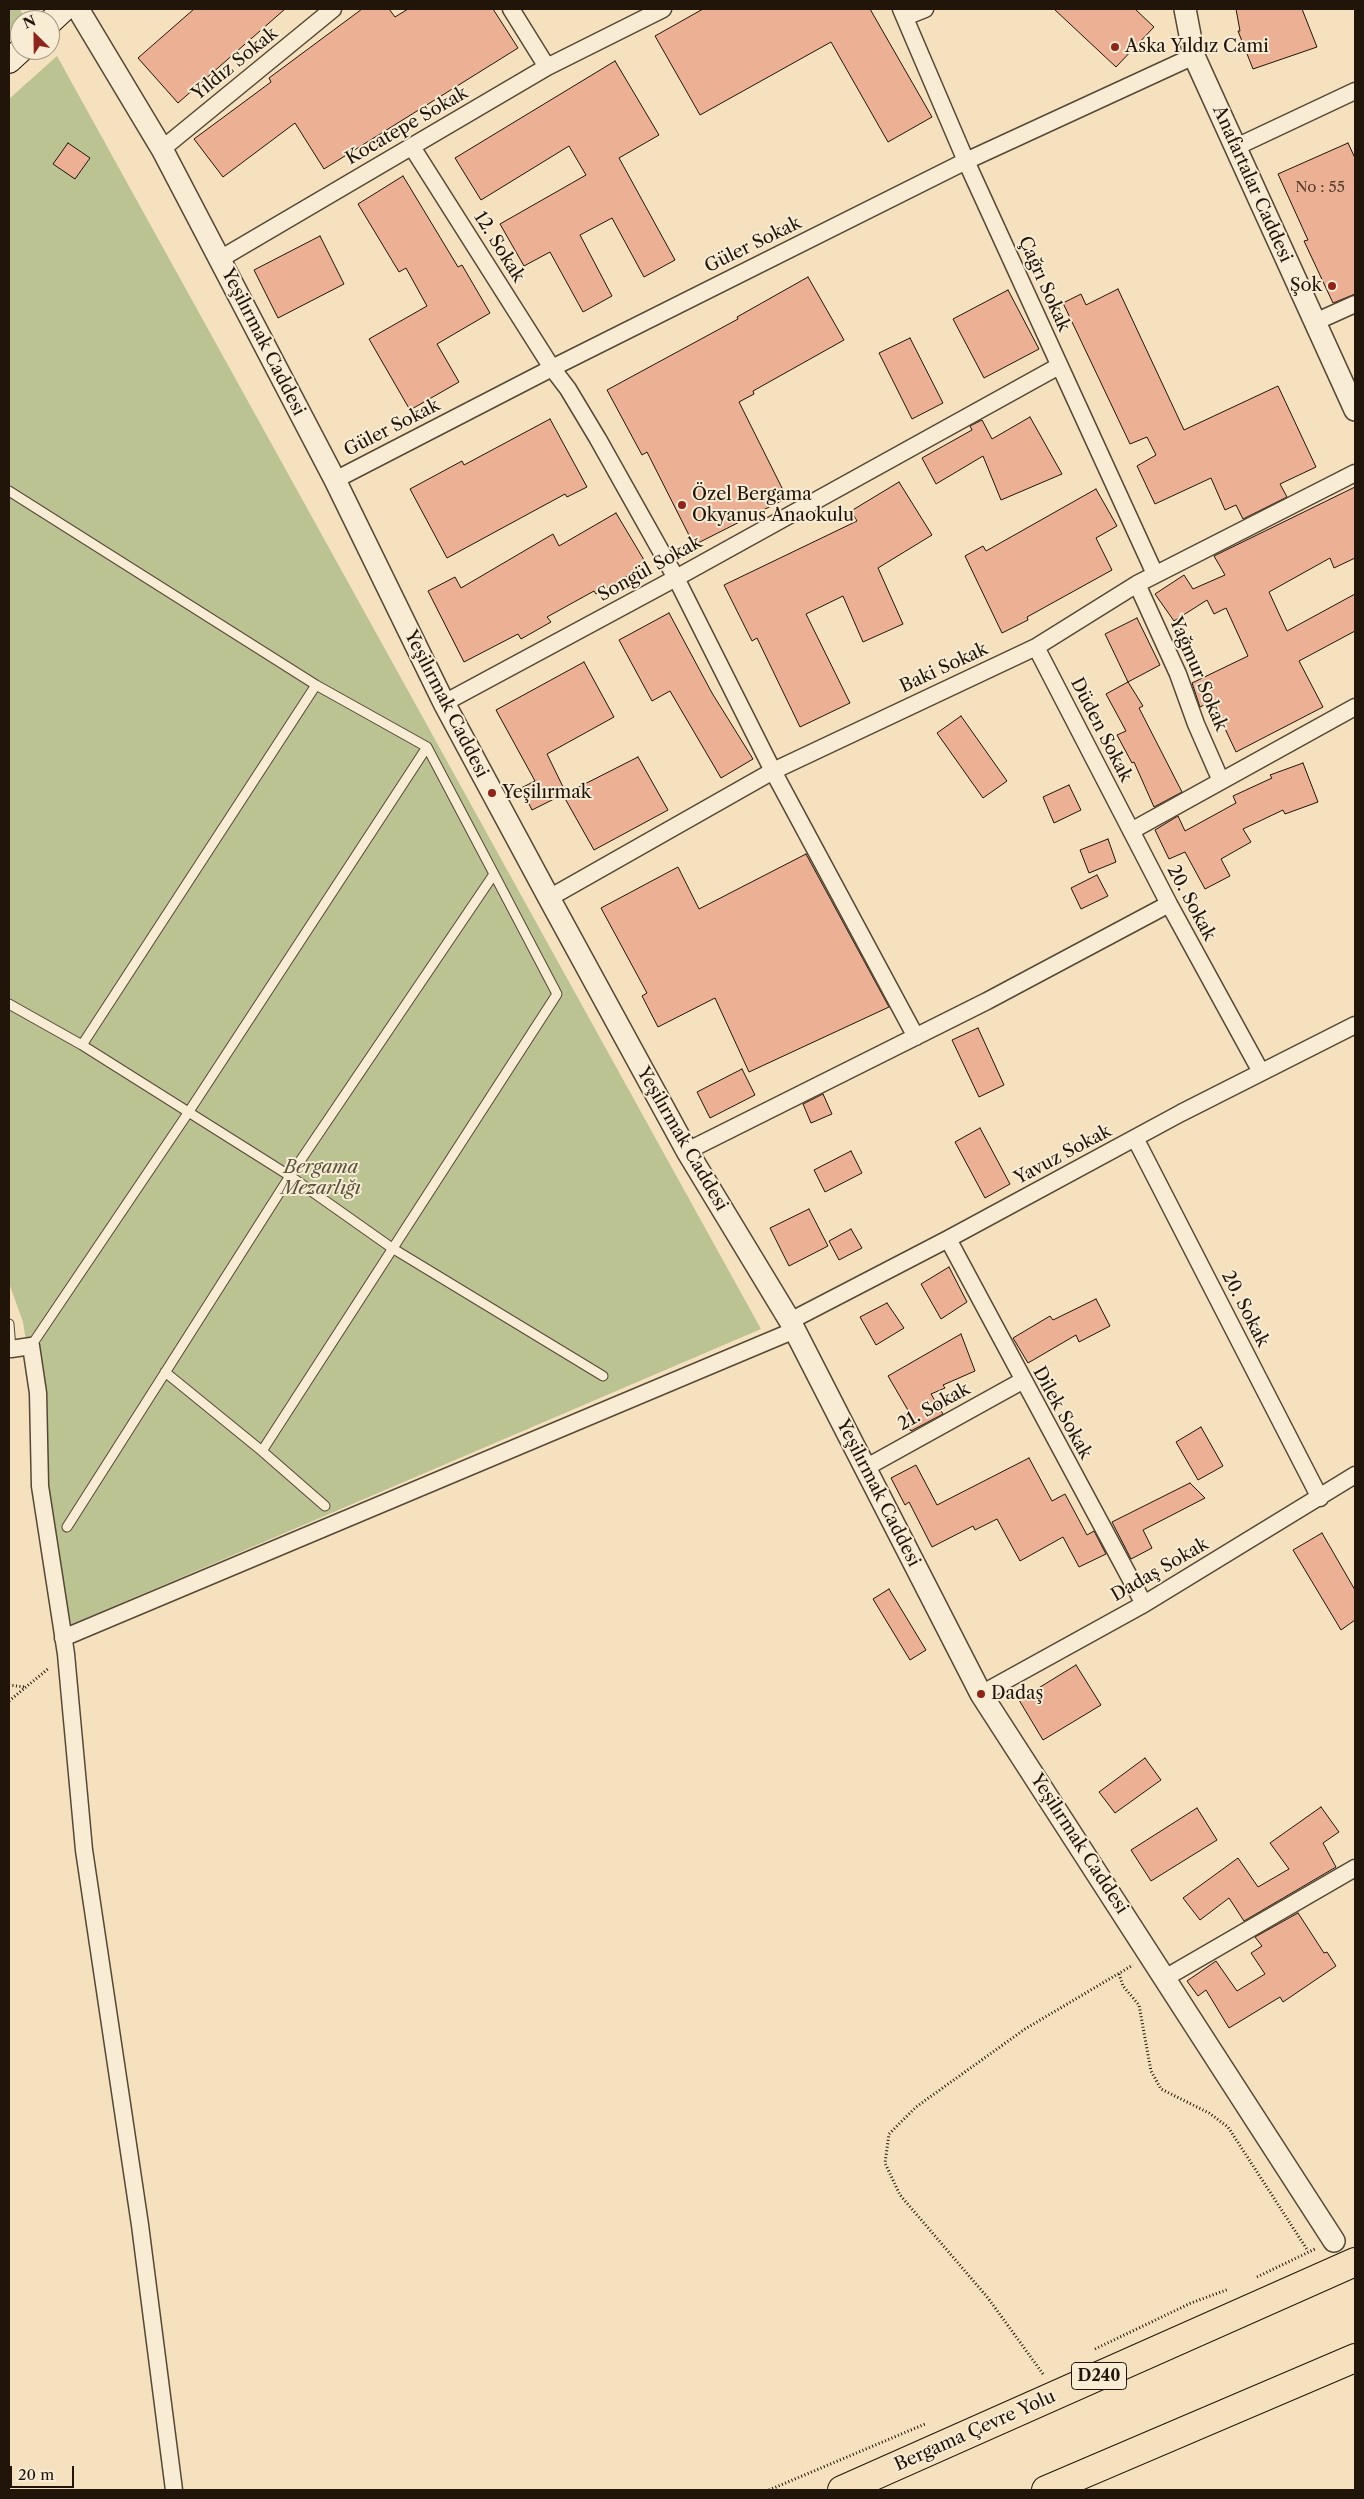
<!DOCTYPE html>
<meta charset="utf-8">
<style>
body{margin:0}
#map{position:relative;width:1364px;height:2499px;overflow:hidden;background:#f5e1be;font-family:"Libre Caslon Text",serif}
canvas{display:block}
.frame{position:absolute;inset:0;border:10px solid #211509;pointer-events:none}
.north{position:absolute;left:10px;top:10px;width:50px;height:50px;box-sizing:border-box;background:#f8ecd5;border:1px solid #a29683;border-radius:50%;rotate:337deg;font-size:14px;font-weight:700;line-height:20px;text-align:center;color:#211509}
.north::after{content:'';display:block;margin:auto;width:18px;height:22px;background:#8f2418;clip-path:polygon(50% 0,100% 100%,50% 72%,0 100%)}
.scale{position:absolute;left:10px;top:2466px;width:64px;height:22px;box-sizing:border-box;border:2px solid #211509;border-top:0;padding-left:6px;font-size:15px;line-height:18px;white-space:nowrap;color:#211509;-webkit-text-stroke:4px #f8ecd5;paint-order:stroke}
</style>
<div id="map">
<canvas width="1364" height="2499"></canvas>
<div class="frame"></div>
<div class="north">N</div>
<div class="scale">20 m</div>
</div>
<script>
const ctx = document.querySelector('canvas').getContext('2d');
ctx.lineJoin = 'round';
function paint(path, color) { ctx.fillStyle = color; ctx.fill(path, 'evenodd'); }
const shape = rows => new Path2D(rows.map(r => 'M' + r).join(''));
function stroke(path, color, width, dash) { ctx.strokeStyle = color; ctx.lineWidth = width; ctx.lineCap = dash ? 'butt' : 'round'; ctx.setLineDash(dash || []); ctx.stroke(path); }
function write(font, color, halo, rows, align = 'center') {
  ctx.font = font + ' "Libre Caslon Text",serif'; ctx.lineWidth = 4; ctx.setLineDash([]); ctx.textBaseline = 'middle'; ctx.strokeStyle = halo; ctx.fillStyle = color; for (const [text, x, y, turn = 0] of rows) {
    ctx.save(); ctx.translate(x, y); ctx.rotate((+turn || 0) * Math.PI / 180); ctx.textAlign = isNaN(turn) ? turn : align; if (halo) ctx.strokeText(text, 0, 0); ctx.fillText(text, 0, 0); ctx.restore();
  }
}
paint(shape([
 [9,9,20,9,24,17,9,31],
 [57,56,761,1329,70,1625,23,1322,9,1283,9,99]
]), '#bbc392');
const building = shape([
 [194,9,285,9,178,103,138,58,194,9],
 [362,9,389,9,395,17,408,9,493,9,518,48,324,169,295,123,223,177,194,139,271,82,269,78,362,9],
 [703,9,870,9,932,117,888,142,831,42,700,115,655,36,703,9],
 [1054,9,1135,9,1154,27,1116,67,1054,9],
 [1236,9,1302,9,1317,47,1253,69,1238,31,1240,31,1236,9],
 [615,61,659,135,619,158,675,260,644,277,612,218,580,235,612,296,583,312,550,252,524,266,500,224,586,175,569,146,481,200,455,158,615,61],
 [68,143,90,158,75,179,53,164,68,143],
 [1348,143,1355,158,1355,294,1333,303,1304,241,1308,240,1278,174,1348,143],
 [403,176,458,267,462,265,490,313,437,344,459,382,410,410,369,339,427,306,406,268,399,272,358,204,403,176],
 [320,236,344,284,278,318,254,270,320,236],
 [808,277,844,340,753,391,754,394,739,402,787,498,694,545,647,452,642,455,607,390,738,319,737,317,808,277],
 [1118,289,1184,430,1278,386,1316,467,1280,484,1287,497,1243,519,1236,505,1225,510,1211,478,1155,504,1137,466,1156,455,1147,437,1130,444,1063,303,1081,294,1086,305,1118,289],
 [1008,290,1039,349,984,378,953,319,1008,290],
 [910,338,943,403,912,419,879,353,910,338],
 [1030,417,1062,474,1001,500,983,456,936,484,922,458,972,430,970,426,982,420,992,439,1030,417],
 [550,419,587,487,567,497,565,494,447,558,410,489,462,461,464,465,550,419],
 [899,482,932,535,878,568,903,624,863,642,843,596,806,614,850,703,800,727,757,638,752,641,724,585,857,521,851,511,899,482],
 [1355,487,1355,558,1334,568,1330,558,1269,592,1287,631,1355,594,1355,631,1299,661,1323,707,1236,752,1212,701,1200,707,1192,683,1248,656,1226,608,1214,614,1207,600,1174,621,1155,594,1184,575,1193,589,1225,575,1214,556,1355,487],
 [1096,489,1117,526,1096,538,1112,570,1027,617,1028,620,1002,633,965,556,983,546,986,551,1096,489],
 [616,513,647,565,596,594,594,591,547,617,551,622,521,639,518,634,464,662,428,591,455,577,461,588,553,534,559,546,616,513],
 [669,613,712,693,753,759,721,778,670,691,652,701,619,640,669,613],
 [1137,618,1160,665,1128,682,1105,634,1137,618],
 [584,662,614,717,547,754,566,793,532,810,521,788,535,781,496,710,584,662],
 [1128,682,1143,706,1139,708,1182,792,1154,807,1134,762,1132,763,1117,735,1126,731,1106,694,1128,682],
 [961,716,1007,781,983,798,937,733,961,716],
 [638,757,668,810,594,850,563,795,638,757],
 [1303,763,1318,802,1285,814,1283,810,1243,829,1251,842,1221,859,1230,876,1205,889,1185,852,1169,859,1155,830,1178,816,1185,831,1236,803,1233,796,1272,778,1270,775,1303,763],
 [1069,785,1081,810,1054,823,1043,797,1069,785],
 [1108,839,1116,862,1089,873,1080,850,1108,839],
 [806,854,889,1007,749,1072,715,998,658,1027,642,996,647,993,601,908,678,867,699,909,806,854],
 [1097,875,1108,896,1081,909,1071,888,1097,875],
 [978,1028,1004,1085,979,1097,952,1040,978,1028],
 [742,1069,755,1095,710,1118,697,1092,742,1069],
 [823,1094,832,1114,811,1123,803,1104,823,1094],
 [980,1128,1010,1184,985,1198,955,1142,980,1128],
 [851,1151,862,1173,825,1192,814,1170,851,1151],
 [809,1209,828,1246,789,1266,770,1228,809,1209],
 [851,1229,862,1248,839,1260,829,1241,851,1229],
 [949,1267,967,1302,941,1319,921,1284,949,1267],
 [1096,1299,1110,1326,1079,1342,1076,1335,1028,1363,1013,1338,1050,1316,1053,1320,1096,1299],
 [887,1303,904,1328,876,1345,860,1317,887,1303],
 [961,1334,975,1371,943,1385,945,1388,931,1394,943,1414,911,1431,901,1416,909,1412,888,1376,961,1334],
 [1201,1427,1223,1466,1198,1480,1176,1442,1201,1427],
 [1029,1458,1052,1501,1065,1494,1087,1535,1094,1531,1106,1554,1079,1567,1063,1537,1020,1561,997,1519,975,1530,973,1526,932,1547,909,1502,905,1505,891,1478,916,1465,937,1505,1029,1458],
 [1190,1483,1205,1498,1143,1530,1152,1548,1131,1559,1112,1522,1190,1483],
 [1322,1533,1355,1590,1355,1620,1341,1630,1293,1550,1322,1533],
 [889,1589,926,1650,910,1660,873,1599,889,1589],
 [1076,1665,1101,1705,1043,1740,1019,1700,1076,1665],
 [1145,1758,1161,1780,1115,1813,1099,1792,1145,1758],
 [1321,1807,1339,1832,1323,1843,1336,1867,1244,1921,1229,1898,1200,1920,1183,1898,1238,1858,1258,1887,1289,1869,1270,1843,1321,1807],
 [1197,1808,1217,1840,1151,1881,1131,1850,1197,1808],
 [1298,1913,1324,1953,1327,1952,1336,1966,1283,2002,1280,1997,1229,2028,1206,1990,1198,1996,1187,1981,1216,1961,1237,1991,1265,1974,1251,1953,1262,1946,1255,1937,1298,1913]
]);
paint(building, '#ecb195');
stroke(building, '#211509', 1);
const service = shape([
 [9,491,316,685,82,1045],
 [9,1004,82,1045,290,1176,392,1248,603,1376],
 [9,1324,11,1349],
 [31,1346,188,1113,427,747,316,685],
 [165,1372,262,1451,557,994,494,874],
 [262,1451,325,1506],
 [67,1527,290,1176,494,874,427,747]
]);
const minor = shape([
 [511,9,547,67],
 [901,9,966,161,1155,574],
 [905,17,925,9],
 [412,147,552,368,568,389,598,439,676,578,773,771,916,1037],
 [1236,147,1355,91],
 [162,149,333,9],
 [220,259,547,67,663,9],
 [1315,322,1355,304],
 [335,480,552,368,966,161,1194,56],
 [1137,584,1178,674,1196,724,1221,781],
 [1036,647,1169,904,1261,1072],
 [444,703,676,578,1059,366],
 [1131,831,1355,707],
 [549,898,773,771,1036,647,1137,584,1355,473],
 [1135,1138,1320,1498],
 [687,1151,987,1001,1169,904],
 [948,1239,1144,1604],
 [790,1321,948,1239,1181,1113,1355,1025],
 [11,1349,31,1346,38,1393,40,1486,66,1654,84,1850,140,2225,174,2490],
 [865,1468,1022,1381],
 [63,1638,795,1330],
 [981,1694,1144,1604,1355,1475],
 [1165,1978,1355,1868]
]);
const tertiary = shape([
 [78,9,162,149,335,480,444,703,549,898,687,1151,790,1321,981,1694,1334,2241],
 [1185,9,1194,56,1355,410]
]);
const secondary = shape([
 [50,22,64,9],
 [9,61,21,50]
]);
const trunk = shape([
 [842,2490,1355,2262],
 [1046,2490,1355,2358]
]);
stroke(service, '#564836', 11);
stroke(minor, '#564836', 19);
stroke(tertiary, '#564836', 24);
stroke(secondary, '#211509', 26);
stroke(trunk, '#211509', 30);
stroke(shape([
 [9,1685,24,1687],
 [9,1701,49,1668],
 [1119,1974,1123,1986,1139,2005,1151,2071,1161,2089,1209,2113,1228,2127,1308,2251],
 [1257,2277,1315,2249],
 [1095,2349,1191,2303,1229,2289],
 [1043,2374,988,2298,900,2195,885,2163,889,2134,916,2107,1025,2029,1133,1965],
 [769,2490,925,2424]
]), '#211509', 3, [1, 2.5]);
stroke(service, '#f8ecd5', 9);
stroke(minor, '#f8ecd5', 16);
stroke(tertiary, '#f8ecd5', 21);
stroke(secondary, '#f8ecd5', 24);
stroke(trunk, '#f5e1be', 28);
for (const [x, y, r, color] of [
 [1115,47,5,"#8f2418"],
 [1332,286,5,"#8f2418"],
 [682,505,5,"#8f2418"],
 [492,793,5,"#8f2418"],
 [981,1694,5,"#8f2418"]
]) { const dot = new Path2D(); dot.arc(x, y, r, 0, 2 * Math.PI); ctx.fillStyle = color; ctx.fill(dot); stroke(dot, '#f8ecd5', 2); }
write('15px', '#543c2c', null, [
 ["No : 55",1320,188]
]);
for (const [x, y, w] of [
 [1099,2376,55]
]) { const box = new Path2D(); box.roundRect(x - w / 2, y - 13.5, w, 27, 4); ctx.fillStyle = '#f8ecd5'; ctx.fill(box); stroke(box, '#211509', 1); }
write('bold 16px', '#211509', null, [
 ["D240",1099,2376]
]);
write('18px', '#211509', '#f8ecd5', [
 ["Aska Yıldız Cami",1125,47],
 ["Şok",1322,286,"right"],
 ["Özel Bergama",692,495],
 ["Okyanus Anaokulu",692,516],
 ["Yeşilırmak",502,793],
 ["Dadaş",991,1694]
], 'left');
write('18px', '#211509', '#f8ecd5', [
 ["Yıldız Sokak",235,64,-39],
 ["Kocatepe Sokak",407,126,-30],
 ["Anafartalar Caddesi",1252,184,66],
 ["Güler Sokak",753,245,-26],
 ["12. Sokak",499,247,58],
 ["Çağrı Sokak",1044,284,66],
 ["Yeşilırmak Caddesi",263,342,63],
 ["Güler Sokak",392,428,-27],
 ["Songül Sokak",650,569,-29],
 ["Baki Sokak",944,668,-25],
 ["Yağmur Sokak",1198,674,67],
 ["Yeşilırmak Caddesi",446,704,63],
 ["Düden Sokak",1101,730,63],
 ["20. Sokak",1191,903,62],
 ["Yeşilırmak Caddesi",682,1139,60],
 ["Yavuz Sokak",1063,1155,-28],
 ["20. Sokak",1245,1309,63],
 ["21. Sokak",934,1407,-29],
 ["Dilek Sokak",1062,1413,61],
 ["Yeşilırmak Caddesi",878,1493,63],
 ["Dadaş Sokak",1160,1570,-30],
 ["Yeşilırmak Caddesi",1079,1844,57],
 ["Bergama Çevre Yolu",975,2431,-24]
]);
write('italic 18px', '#575239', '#f8ecd5', [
 ["Bergama",321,1168],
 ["Mezarlığı",321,1189]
]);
</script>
